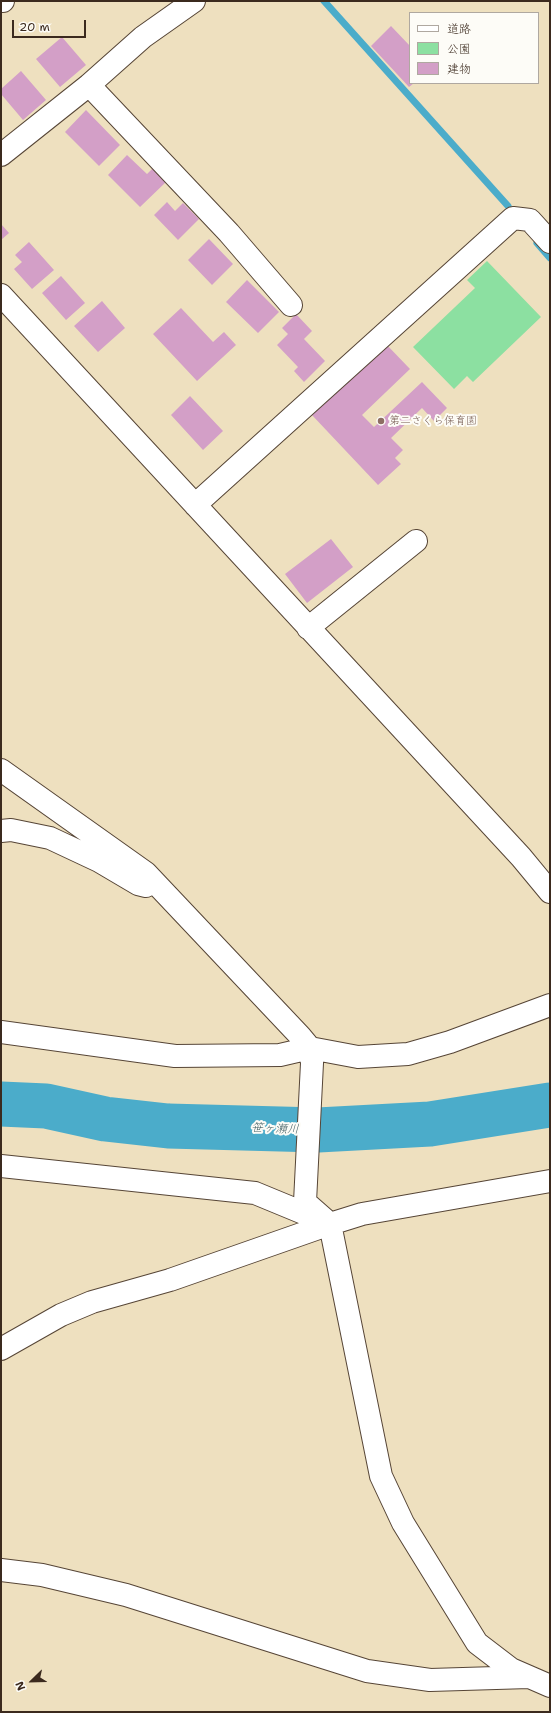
<!DOCTYPE html>
<html>
<head>
<meta charset="utf-8">
<style>
	body { margin:0 }
	#map { position:relative; width:551px; height:1713px; overflow:hidden; background:#eee0bf; font-family:"Shantell Sans","Klee One",sans-serif }
	canvas { display:block }
	.frame { position:absolute; inset:0; border:2px solid #3b2a1e; pointer-events:none }
	.legend { position:absolute; left:409px; top:12px; width:130px; height:72px; box-sizing:border-box; background:#fdfcf7; border:1px solid #afa8a0; margin:0; padding:5px 7px; list-style:none; font-size:12px; color:#3b2a1e }
	.legend li { display:flex; align-items:center; gap:8px; height:20px }
	.legend b { width:20px; border:1px solid #afa8a0 }
	.north { position:absolute; left:12px; top:1661px; width:40px; height:40px; -webkit-text-stroke:3px #fdfcf7; paint-order:stroke; rotate:247deg; font-size:11px; font-weight:700; line-height:16px; text-align:center; color:#3b2a1e }
	.north::after { content:''; display:block; margin:auto; width:14px; height:18px; background:#3b2a1e; clip-path:polygon(50% 0,100% 100%,50% 72%,0 100%) }
	.scale { position:absolute; left:12px; top:20px; width:74px; height:18px; box-sizing:border-box; border:2px solid #3b2a1e; border-top:0; padding-left:5px; font-size:12px; line-height:14px; white-space:nowrap; color:#3b2a1e; -webkit-text-stroke:3px #fdfcf7; paint-order:stroke }
</style>
</head>
<body>
<div id="map">
<canvas width="551" height="1713"></canvas>
<div class="frame"></div>
<ul class="legend">
<li><b style="height:5px;background:#fff"></b>道路</li>
<li><b style="height:11px;background:#8ce0a1"></b>公園</li>
<li><b style="height:11px;background:#d39fc7"></b>建物</li>
</ul>
<div class="north">N</div>
<div class="scale">20 m</div>
</div>
<script>
const context = document.querySelector('canvas').getContext('2d');
context.lineJoin = 'round';
function fillPath(path, color) { context.fillStyle = color; context.fill(path, 'evenodd'); }
const toPath = rows => new Path2D(rows.map(r => 'M' + r).join(''));
function stroke(path, color, width, dash) { context.strokeStyle = color; context.lineWidth = width; context.lineCap = dash ? 'butt' : 'round'; context.setLineDash(dash || []); context.stroke(path); }
function write(font, color, halo, rows, align = 'center') {
  context.font = font + ' "Shantell Sans","Klee One",sans-serif'; context.lineWidth = 4; context.setLineDash([]); context.textBaseline = 'middle'; context.strokeStyle = halo; context.fillStyle = color; for (const [text, x, y, turn = 0] of rows) {
    context.save(); context.translate(x, y); context.rotate((+turn || 0) * Math.PI / 180); context.textAlign = isNaN(turn) ? turn : align; if (halo) context.strokeText(text, 0, 0); context.fillText(text, 0, 0); context.restore();
  }
}
fillPath(toPath([
	[487,261,541,317,473,382,467,376,454,389,413,347,475,288,467,280]
]), '#8ce0a1');
stroke(toPath([
	[324,1,508,206],
	[537,243,550,258]
]), '#4bacca', 7);
stroke(toPath([
	[1,1104,46,1106,105,1119,168,1126,318,1130,430,1124,550,1105]
]), '#4bacca', 45);
fillPath(toPath([
	[391,26,410,46,410,83,414,83,409,87,371,46],
	[62,37,86,65,60,87,36,59],
	[21,71,46,100,23,120,1,94,1,89],
	[86,110,120,145,99,166,65,132],
	[127,155,147,174,153,168,166,182,140,207,108,175],
	[167,202,175,211,183,203,199,219,178,240,154,215],
	[1,224,9,233,1,240],
	[209,239,233,264,212,285,188,260],
	[29,242,54,270,32,289,14,269,22,262,15,255],
	[61,276,85,303,66,320,42,293],
	[247,280,279,312,258,333,226,302],
	[102,301,125,328,98,352,74,326],
	[181,308,213,342,224,332,236,345,197,381,153,334],
	[296,314,312,331,304,339,325,361,304,382,294,371,298,367,277,345,288,334,282,328],
	[385,343,410,369,362,415,374,427,422,382,447,408,434,421,422,408,391,438,403,450,395,458,401,464,378,485,311,414],
	[190,396,223,431,203,450,171,415],
	[331,539,353,567,307,603,285,574]
]), '#d39fc7');
const minor = toPath([
	[1,1,3,1],
	[89,85,229,233,291,305],
	[1,155,89,85,143,37,194,1],
	[1,295,521,857,550,892],
	[195,505,513,218,530,220,550,242],
	[308,628,416,541],
	[1,770,146,873,300,1036,310,1048,312,1063,305,1202,330,1224,381,1476,403,1523,477,1643,511,1669,550,1686],
	[1,831,11,830,50,838,99,861,138,884,146,886],
	[1,1032,175,1056,280,1055,310,1048,358,1057,408,1054,450,1042,550,1005],
	[1,1166,255,1193,318,1219],
	[1,1349,61,1315,92,1302,170,1280,330,1224,362,1214,550,1181],
	[1,1570,42,1575,126,1595,367,1671,430,1680,529,1677]
]);
stroke(minor, '#564536', 24);
stroke(minor, '#fff', 22);
for (const [x, y, r, color] of [
	[381,421,4,"#8d6e63"]
]) { const dot = new Path2D(); dot.arc(x, y, r, 0, 2 * Math.PI); context.fillStyle = color; context.fill(dot); stroke(dot, '#fdfcf7', 1.5); }
write('11px', '#785e54', '#fdfcf7', [
	["第二さくら保育園",389,421]
], 'left');
write('italic 12px', '#415e63', '#fdfcf7', [
	["笹ヶ瀬川",275,1129,2]
]);
</script>
</body>
</html>
